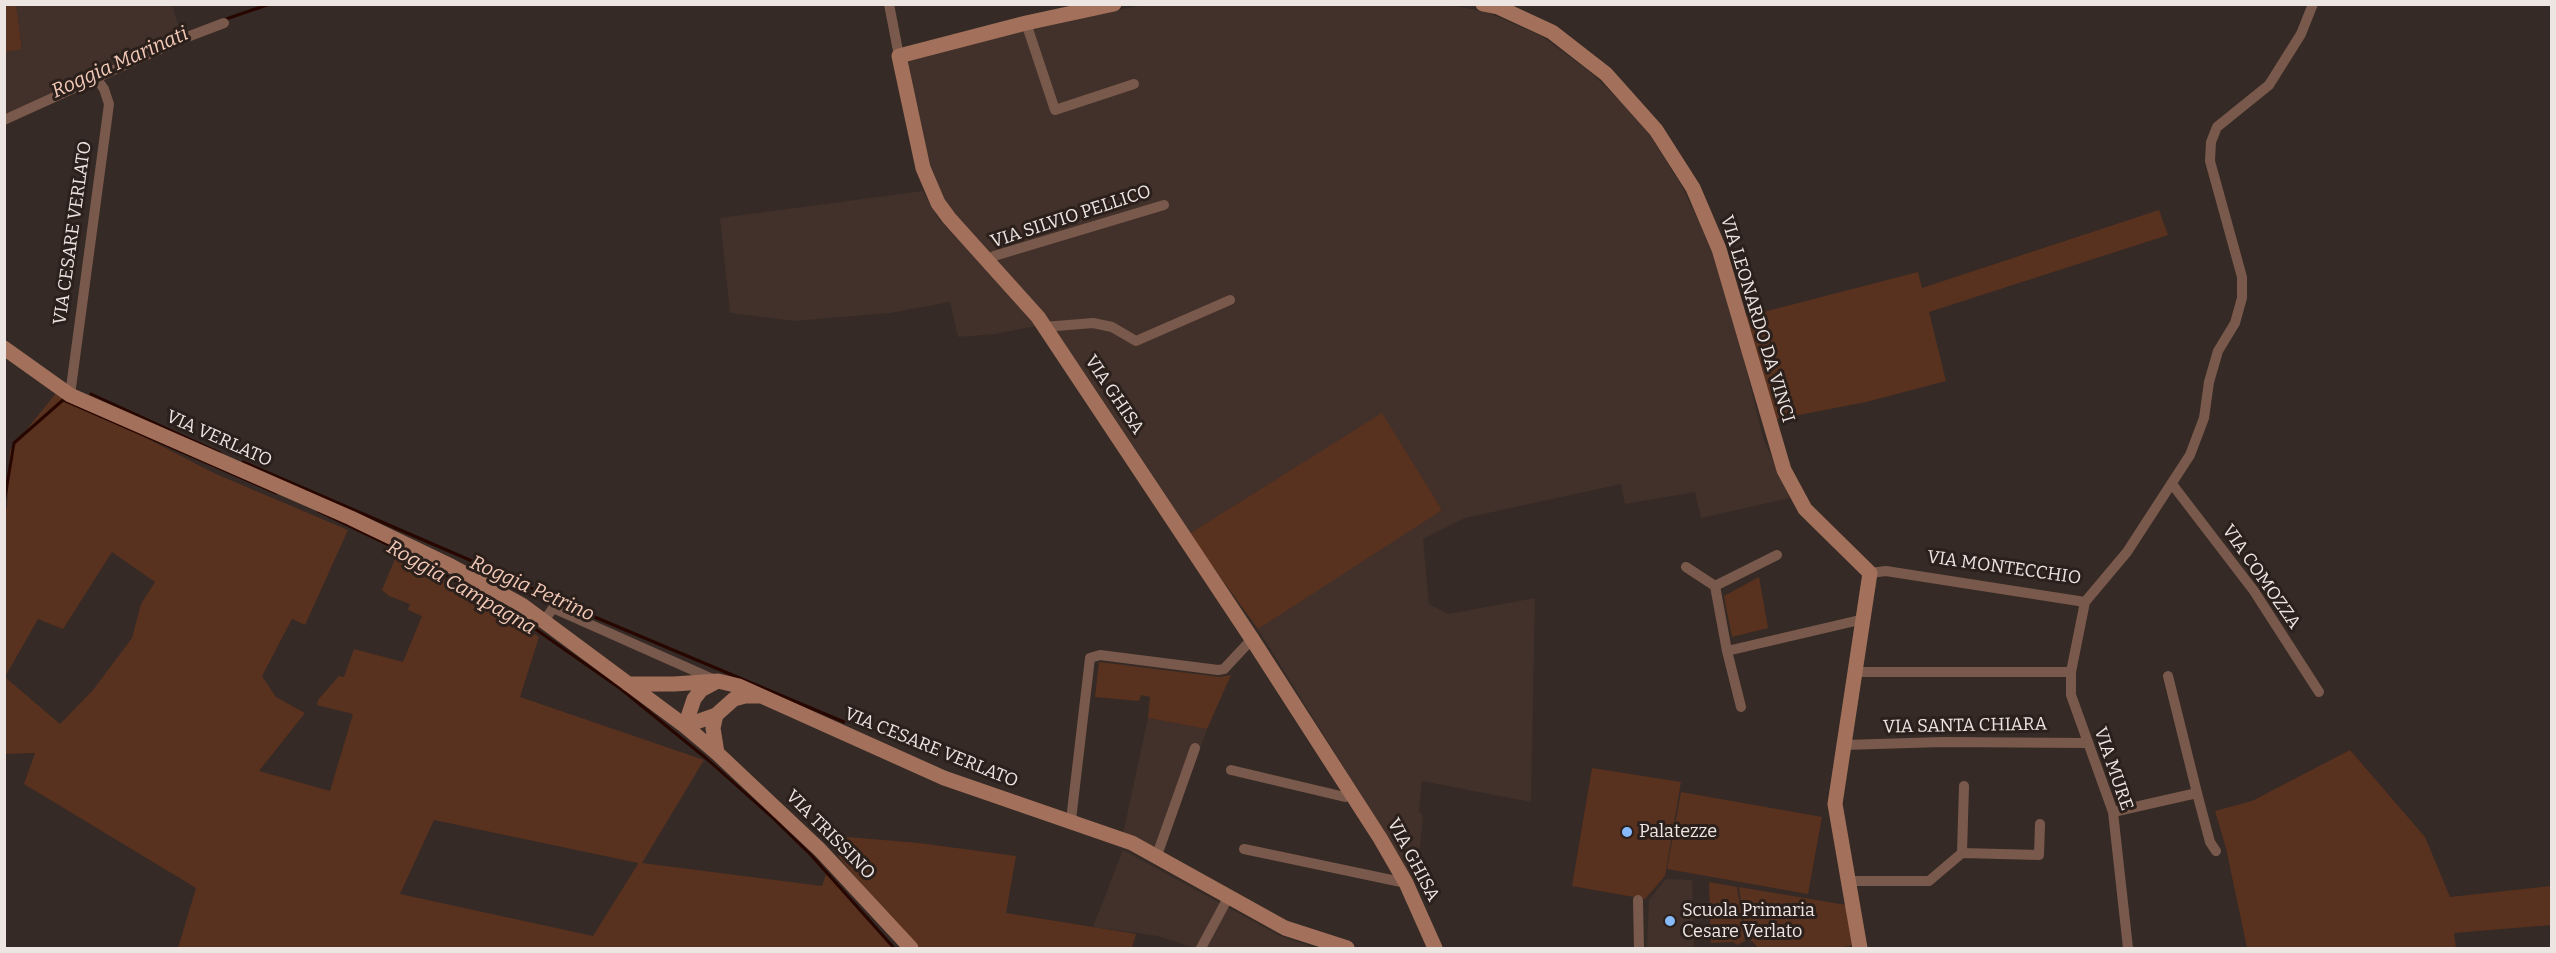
<!DOCTYPE html>
<html>
<head>
<meta charset="utf-8">
<style>
	body { margin:0 }
	#map { position:relative; width:2556px; height:953px; overflow:hidden; background:#352a25; font-family:Bitter,serif }
	canvas { display:block }
	.frame { position:absolute; inset:0; border:6px solid #ede5e2; pointer-events:none }
</style>
</head>
<body>
<div id="map">
<canvas width="2556" height="953"></canvas>
<div class="frame"></div>
</div>
<script>
const context = document.querySelector('canvas').getContext('2d');
context.lineJoin = 'round';
function fillPath(path, color) { context.fillStyle = color; context.fill(path, 'evenodd'); }
const toPath = rows => new Path2D(rows.map(r => 'M' + r).join(''));
function stroke(path, color, width, dash) { context.strokeStyle = color; context.lineWidth = width; context.lineCap = dash ? 'butt' : 'round'; context.setLineDash(dash || []); context.stroke(path); }
function write(font, color, halo, rows, align = 'center') {
  context.font = font + ' Bitter,serif'; context.lineWidth = 6; context.setLineDash([]); context.textBaseline = 'middle'; context.strokeStyle = halo; context.fillStyle = color; for (const [text, x, y, turn = 0] of rows) {
    context.save(); context.translate(x, y); context.rotate((+turn || 0) * Math.PI / 180); context.textAlign = isNaN(turn) ? turn : align; if (halo) context.strokeText(text, 0, 0); context.fillText(text, 0, 0); context.restore();
  }
}
fillPath(toPath([
	[1149,4,1449,5,1487,12,1543,37,1590,72,1642,122,1681,185,1712,248,1740,344,1763,438,1790,498,1701,518,1695,492,1625,504,1621,484,1465,518,1423,539,1429,604,1448,614,1535,598,1531,802,1422,781,1419,811,1423,816,1416,884,1258,629,1398,534,1442,510,1382,414,1189,534,1086,378,952,217,926,160,907,62,1055,22],
	[16,5,172,5,182,36,96,71,92,76,5,114,5,52,22,48],
	[923,191,938,218,1021,306,1036,326,995,334,958,337,950,302,890,313,795,321,730,313,720,218],
	[1148,718,1207,729,1164,852,1123,834],
	[1123,850,1280,936,1315,948,1195,948,1158,936,1093,927],
	[1666,879,1692,880,1694,948,1647,948,1649,900]
]), '#42312a');
fillPath(toPath([
	[5,4,16,5,22,49,5,52],
	[2159,210,2168,235,1929,312,1946,381,1866,402,1773,420,1744,317,1918,272,1922,288],
	[57,392,216,474,348,530,305,625,292,619,262,676,276,697,305,713,259,771,330,791,353,714,317,705,318,700,339,676,344,677,354,649,403,662,422,616,408,610,410,604,389,596,382,590,397,554,418,564,539,637,520,697,704,760,642,863,822,886,826,874,892,948,178,948,196,888,24,784,35,753,5,754,4,514,7,506,10,450],
	[112,552,155,582,141,604,132,638,93,690,60,724,5,677,38,619,63,629],
	[434,820,638,863,638,864,593,936,400,894],
	[1382,413,1442,510,1258,629,1189,534],
	[1759,577,1768,628,1732,637,1724,596],
	[1099,662,1220,677,1231,675,1207,729,1148,718,1150,697,1141,695,1139,701,1095,697],
	[2350,750,2425,837,2450,897,2551,886,2551,925,2454,933,2456,948,2247,948,2226,848,2215,811,2252,801],
	[1592,768,1681,782,1665,876,1645,899,1572,886],
	[1681,792,1822,817,1808,894,1667,869],
	[847,837,919,843,1016,856,1006,913,1136,934,1132,948,915,948,838,856],
	[1709,882,1737,887,1745,941,1737,945,1733,942,1711,943],
	[1739,887,1846,905,1854,945,1838,948,1758,948,1752,941,1746,939]
]), '#59311f');
stroke(toPath([
	[223,20,270,4],
	[156,46,167,38,185,32],
	[91,394,220,453],
	[243,462,509,577,559,602,844,722],
	[4,503,14,443,63,400,276,493],
	[318,511,401,551,482,595,534,628,621,689,707,759,773,818,811,855,894,948]
]), '#280600', 3);
stroke(toPath([
	[889,4,899,56],
	[1026,23,1055,110,1134,84],
	[4,120,182,39,224,23],
	[988,262,994,256,1164,205],
	[1044,327,1093,323,1112,327,1136,341,1230,300],
	[70,395,109,104,104,89,97,79],
	[2172,484,2254,591,2319,692],
	[1686,567,1715,586,1727,651],
	[1870,573,1886,571,2085,602,2127,552,2190,455,2204,418,2209,382,2218,351,2235,323,2242,298,2242,277,2210,161,2211,142,2217,127,2269,85,2301,34,2313,4],
	[1715,586,1777,555],
	[2085,602,2071,672,2071,695,2113,812,2128,948],
	[544,621,553,608,715,680],
	[1856,672,2071,672],
	[2168,676,2197,793],
	[1741,707,1727,651,1864,619],
	[1844,745,1943,742,2087,743],
	[1231,770,1345,797,1352,793],
	[2113,812,2197,793,2210,842,2216,851],
	[1071,820,1090,658,1100,655,1218,670,1224,669,1252,639],
	[1244,849,1406,883],
	[1962,853,1964,786],
	[1157,855,1195,748],
	[1847,881,1929,881,1962,853,2039,855,2040,824],
	[1638,900,1639,948],
	[1201,948,1229,896]
]), '#79594b', 10);
stroke(toPath([
	[1114,4,1026,23,899,56,923,168,938,203,949,218,1038,317,1252,639,1380,838,1406,883,1435,948],
	[1483,4,1498,7,1552,32,1606,74,1656,130,1693,188,1719,249,1784,470,1805,509,1870,573,1835,804,1860,948],
	[4,348,70,395,351,518,451,566,522,605,685,726,717,753,820,850,911,948],
	[628,684,674,684,718,681,739,686,944,778,1132,843,1285,928,1347,948],
	[716,715,713,728,717,753],
	[685,726,716,715,734,699,745,696,758,696],
	[685,726,694,699,701,690,714,683]
]), '#a3715b', 15);
for (const [x, y, r, color] of [
	[1627,832,6,"#87bbfb"],
	[1670,921,6,"#87bbfb"]
]) { const dot = new Path2D(); dot.arc(x, y, r, 0, 2 * Math.PI); context.fillStyle = color; context.fill(dot); stroke(dot, '#2b201b', 2); }
write('18px', '#ede5e2', '#2b201b', [
	["VIA SILVIO PELLICO",1071,217,-18],
	["VIA CESARE VERLATO",73,233,-82],
	["VIA LEONARDO DA VINCI",1757,319,73],
	["VIA GHISA",1114,395,56],
	["VIA VERLATO",219,439,24],
	["VIA MONTECCHIO",2004,568,8],
	["VIA COMOZZA",2261,577,55],
	["VIA SANTA CHIARA",1965,726,-1],
	["VIA CESARE VERLATO",931,748,22],
	["VIA MURE",2113,769,71],
	["VIA TRISSINO",830,835,45],
	["VIA GHISA",1413,860,62]
]);
write('18px', '#ede5e2', '#2b201b', [
	["Palatezze",1639,832],
	["Scuola Primaria",1682,911],
	["Cesare Verlato",1682,932]
], 'left');
write('italic 20px', '#f3c9b7', '#2b201b', [
	["Roggia Marinati",120,63,-24],
	["Roggia Campagna",461,588,30],
	["Roggia Petrino",532,589,24]
]);
</script>
</body>
</html>
